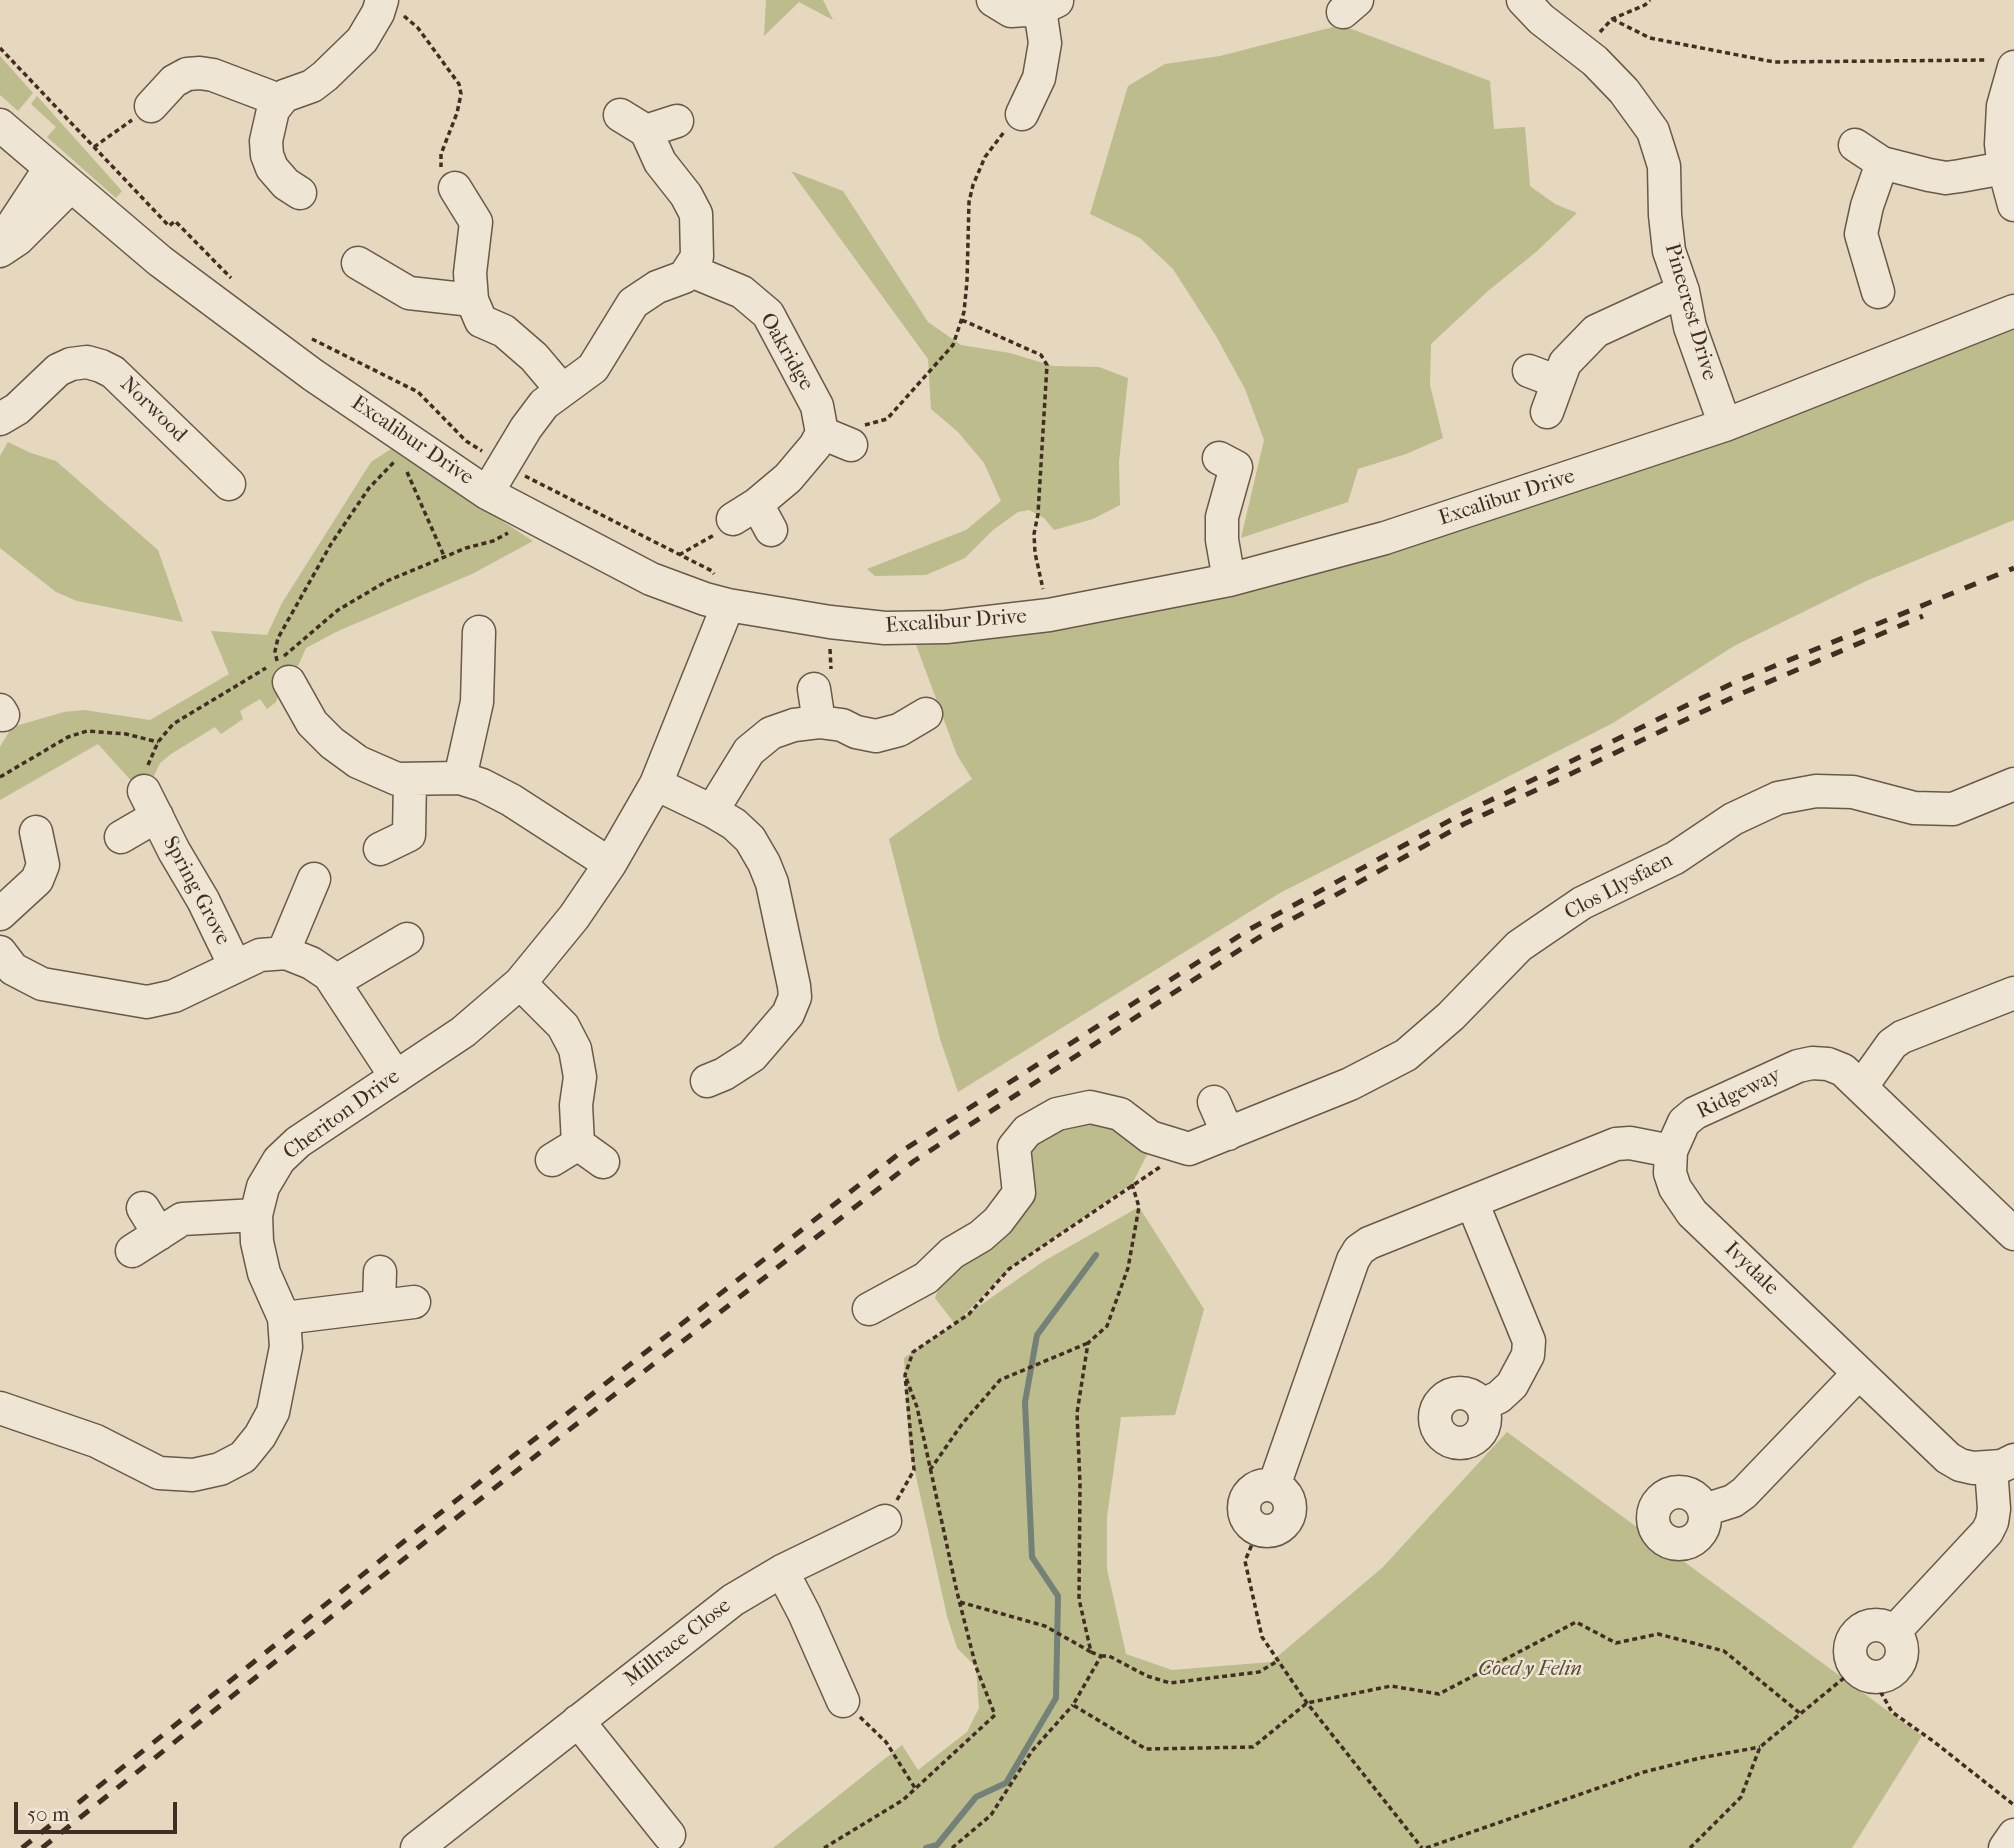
<!DOCTYPE html>
<html>
<head>
<meta charset="utf-8">
<style>
	body { margin:0 }
	#map { position:relative; width:2014px; height:1848px; overflow:hidden; background:#e6d7bf; font-family:"IM FELL French Canon",serif }
	canvas { display:block }
	.scale { position:absolute; left:14px; top:1802px; width:163px; height:32px; box-sizing:border-box; border:4px solid #412d21; border-top:0; padding-left:9px; font-size:21px; line-height:24px; white-space:nowrap; color:#412d21; -webkit-text-stroke:5px #efe5d5; paint-order:stroke }
</style>
</head>
<body>
<div id="map">
<canvas width="2014" height="1848"></canvas>
<div class="scale">50 m</div>
</div>
<script>
const context = document.querySelector('canvas').getContext('2d');
context.lineJoin = 'round';
function fillPath(path, color) { context.fillStyle = color; context.fill(path, 'evenodd'); }
const toPath = rows => new Path2D(rows.map(r => 'M' + r).join(''));
function stroke(path, color, width, dash) { context.strokeStyle = color; context.lineWidth = width; context.lineCap = dash ? 'butt' : 'round'; context.setLineDash(dash || []); context.stroke(path); }
function write(font, color, halo, rows, align = 'center') {
  context.font = font + ' "IM FELL French Canon",serif'; context.lineWidth = 5; context.setLineDash([]); context.textBaseline = 'middle'; context.strokeStyle = halo; context.fillStyle = color; for (const [text, x, y, turn = 0] of rows) {
    context.save(); context.translate(x, y); context.rotate((+turn || 0) * Math.PI / 180); context.textAlign = isNaN(turn) ? turn : align; if (halo) context.strokeText(text, 0, 0); context.fillText(text, 0, 0); context.restore();
  }
}
fillPath(toPath([
	[766,0,823,0,833,20,799,2,764,36],
	[1341,25,1490,81,1494,129,1525,127,1530,186,1555,204,1577,213,1536,252,1488,291,1431,344,1430,385,1443,438,1406,454,1358,469,1348,502,1241,538,1264,440,1245,389,1216,336,1173,269,1140,238,1090,214,1128,86,1165,64,1220,56],
	[0,56,33,93,18,111,0,95],
	[37,96,122,191,116,198,47,137,56,127,31,104],
	[791,171,843,191,928,322,961,345,1010,353,1053,366,1099,367,1128,378,1119,462,1120,505,1093,519,1054,530,1044,518,1029,510,1018,512,993,530,965,558,926,575,875,576,867,569,966,530,1001,501,984,463,958,432,931,409,928,359],
	[2014,330,2014,520,1866,581,1734,646,1613,723,1280,893,958,1092,940,1039,889,839,972,779,957,755,912,634,1284,581,1388,554,1729,437],
	[8,442,31,453,56,461,158,550,183,622,77,601,56,592,0,548,0,456],
	[391,449,533,541,472,574,338,631,306,648,298,666,278,679,280,691,276,702,267,709,260,699,240,711,243,719,221,734,215,727,171,754,160,763,153,778,135,785,98,744,0,800,0,747,12,727,64,712,84,710,150,720,229,674,211,631,267,635,282,603,371,462],
	[1057,1114,1111,1122,1150,1149,1132,1184,1009,1269,959,1320,1044,1261,1139,1207,1204,1309,1175,1415,1121,1417,1107,1517,1107,1569,1126,1654,1172,1670,1271,1662,1383,1567,1507,1432,1922,1736,1852,1848,773,1848,902,1745,918,1770,967,1732,979,1708,976,1667,957,1648,947,1616,909,1445,904,1358,955,1324,935,1298,947,1266,998,1221,1014,1147]
]), '#bcbc8d');
stroke(toPath([
	[926,1848,937,1845,976,1797,1006,1783,1056,1698,1058,1596,1032,1557,1025,1402,1037,1335,1096,1255]
]), '#748179', 6);
const minor = toPath([
	[993,0,1011,11,1040,9,1057,1],
	[1523,0,1541,19,1595,61,1624,91,1653,131,1664,166,1665,215,1669,251,1683,291,1690,327,1725,425],
	[1343,12,1357,0],
	[2014,67,2003,106,2001,144,2004,168,2014,205],
	[151,106,174,81,187,74,200,73,213,75,279,100],
	[1022,114,1039,78,1045,43,1040,9],
	[0,125,160,261,313,375,487,493,651,579,705,599,728,605,830,622,885,628,946,627,1049,615,1229,580,1385,538,1725,425,2014,311],
	[646,131,677,121],
	[1855,145,1882,163,1929,175,1946,178,1960,176,2004,168],
	[455,188,476,222,470,273,472,300,481,321,504,331,534,357,562,390],
	[300,193,286,184,272,168,267,155,266,141,273,110,284,96,312,86,325,76,362,40,378,13,382,0],
	[8,232,50,168],
	[0,251,18,239,71,186],
	[358,263,409,293,472,300],
	[689,270,742,292,768,314,817,406,822,433,815,446,788,478,757,504,733,519],
	[1878,292,1861,234,1867,206,1882,163],
	[1529,371,1558,382],
	[1547,412,1565,363,1596,331,1683,291],
	[0,419,17,409,58,370,71,364,87,362,101,366,113,372,229,484],
	[822,433,851,445],
	[1219,458,1236,467,1222,517,1222,540,1229,580],
	[487,493,526,428,544,404,593,368,633,303,657,287,684,277,697,257,696,214,686,195,660,162,646,131,620,115],
	[757,504,771,530],
	[289,682,312,723,332,743,358,762,397,779,460,778,482,785,511,800,610,864],
	[814,689,819,722],
	[0,710,3,715],
	[460,778,477,702,479,632],
	[656,784,712,811,734,824,750,839,764,863,772,883,794,986,795,997,788,1014,752,1056,724,1074,707,1081],
	[144,791,174,851,203,900,235,966],
	[712,811,749,751,771,733,794,725,819,722,842,725,856,732,876,736,899,730,926,714],
	[121,837,157,816],
	[380,849,409,835,410,779],
	[0,914,37,880,43,865,36,832],
	[0,952,13,969,42,984,147,1002,174,996,260,955,286,953,311,963,329,975,396,1077],
	[283,953,314,879],
	[334,982,407,939],
	[520,983,563,1026,575,1049,580,1077,576,1105,578,1144],
	[1862,1086,1892,1044,1902,1037,2014,993],
	[1214,1102,1228,1134],
	[1671,1151,1670,1173,1675,1188,1692,1213,1948,1458,1960,1465,1973,1468,2002,1466,2014,1460],
	[552,1160,578,1144,603,1162],
	[1472,1202,1529,1341,1528,1355,1512,1385,1499,1397,1482,1405],
	[143,1208,159,1234],
	[132,1251,182,1219,256,1215],
	[379,1305,380,1272],
	[869,1309,926,1278,952,1253,981,1236,998,1221,1019,1193,1014,1147,1027,1131,1057,1114,1090,1107,1120,1114,1150,1137,1189,1149,1350,1084,1406,1055,1451,1016,1519,946,1582,903,1675,858,1733,819,1778,798,1816,791,1853,792,1914,808,1953,809,2014,784],
	[284,1318,414,1302],
	'1435 1418a25 25 0 1 1 50 0a25 25 0 1 1-50 0Z',
	[0,1408,96,1441,159,1473,193,1475,220,1469,243,1457,260,1436,273,1412,286,1347,284,1318,264,1273,257,1242,256,1215,263,1187,279,1160,298,1142,463,1032,520,983,574,917,610,864,656,784,728,605],
	'1244 1508a23 23 0 1 1 46 0a23 23 0 1 1-46 0Z',
	[1274,1486,1353,1260,1359,1250,1369,1243,1616,1144,1630,1143,1671,1151,1684,1122,1695,1113,1798,1066,1812,1063,1828,1064,1843,1070,2014,1234],
	'1653 1518a26 26 0 1 1 52 0a26 26 0 1 1-52 0Z',
	[1704,1510,1733,1501,1744,1493,1859,1373],
	[782,1571,804,1613,843,1701],
	'1850 1651a26 26 0 1 1 52 0a26 26 0 1 1-52 0Z',
	[1894,1632,1987,1532,1992,1522,1994,1509,1991,1468],
	[578,1721,669,1835],
	[417,1848,733,1600,782,1571,885,1521],
	[2005,1848,2014,1835]
]);
stroke(minor, '#6a5848', 35);
stroke(toPath([
	[404,16,418,28,459,84,461,94,457,113,441,154,441,167],
	[1612,19,1650,38,1774,62,1987,60],
	[1600,32,1612,19,1645,5,1650,0],
	[0,48,169,226,175,221,231,278],
	[94,147,132,120],
	[962,320,1041,355,1047,365,1038,514,1034,534,1035,553,1043,589],
	[312,339,418,392,466,441,482,451],
	[865,425,887,419,953,345,964,312,967,281,969,202,973,185,985,157,1004,132],
	[407,472,444,556],
	[525,476,712,571,714,574],
	[679,555,714,535],
	[830,649,831,669],
	[284,656,338,610,387,581,466,548,493,541,508,533],
	[277,661,275,651,278,638,331,544,369,488,395,461],
	[148,765,158,742,173,724,266,668],
	[0,777,68,737,87,731,126,734,158,742],
	[1132,1184,1139,1207,1128,1268,1107,1326,1088,1343,1077,1413,1080,1484,1079,1599,1091,1652,1101,1656,1073,1705,1146,1749,1253,1747,1307,1703,1391,1686,1439,1694,1576,1622,1616,1643,1658,1634,1724,1651,1801,1714],
	[930,1470,962,1424,1000,1380,1088,1343],
	[897,1500,914,1470,905,1375,913,1352,969,1314,1009,1269,1160,1167],
	[1258,1530,1245,1561,1262,1637,1307,1703,1422,1848],
	[960,1602,1045,1626,1091,1652],
	[1101,1656,1109,1656,1147,1676,1170,1683,1259,1672,1278,1661],
	[1872,1677,1892,1712,1933,1741,2014,1805],
	[860,1717,886,1742,915,1788],
	[824,1848,903,1800,995,1715,976,1667,957,1592,917,1407,905,1375],
	[952,1848,991,1815,1032,1751,1073,1705],
	[1426,1848,1644,1772,1700,1758,1760,1747],
	[1690,1848,1741,1797,1760,1747,1856,1668]
]), '#412d21', 3.5, [5, 3.5]);
stroke(minor, '#efe5d5', 32);
stroke(toPath([
	[22,1848,407,1539,905,1149,1250,929,1458,816,1733,683,2014,568],
	[42,1848,415,1550,914,1161,1258,938,1464,824,1738,695,1923,616]
]), '#412d21', 5, [12, 12]);
write('21px', '#412d21', '#efe5d5', [
	["Pinecrest Drive",1690,312,74],
	["Oakridge",786,352,60],
	["Norwood",153,410,44],
	["Excalibur Drive",412,441,34],
	["Excalibur Drive",1507,498,-18],
	["Excalibur Drive",956,622,-4],
	["Clos Llysfaen",1619,887,-28],
	["Spring Grove",196,891,62],
	["Ridgeway",1739,1094,-26],
	["Cheriton Drive",342,1115,-36],
	["Ivydale",1751,1269,44],
	["Millrace Close",678,1643,-38]
]);
write('italic 21px', '#5a4a37', '#efe5d5', [
	["Coed y Felin",1530,1670]
]);
</script>
</body>
</html>
